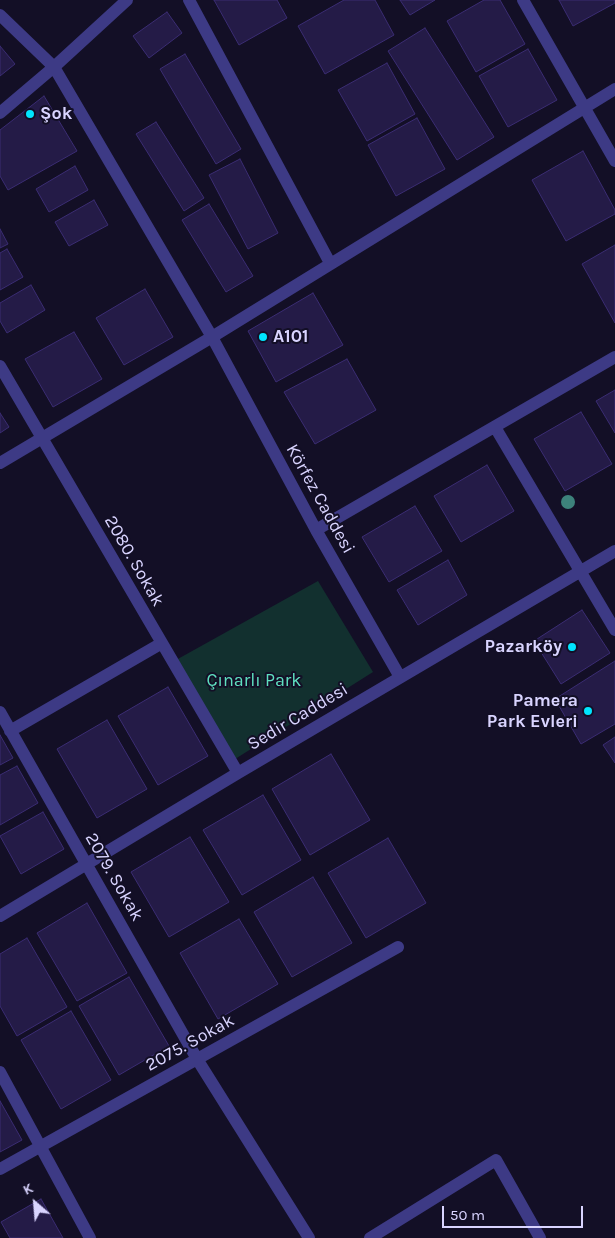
<!DOCTYPE html>
<html>
<head>
<meta charset="utf-8">
<style>
	body { margin:0 }
	#map { position:relative; width:615px; height:1238px; overflow:hidden; background:#130f26; font-family:Karla,sans-serif }
	canvas { display:block }
	.north { position:absolute; left:10px; top:1178px; width:50px; height:50px; -webkit-text-stroke:4px #130f26; paint-order:stroke; rotate:333deg; font-size:14px; font-weight:700; line-height:20px; text-align:center; color:#d9d4ff }
	.north::after { content:''; display:block; margin:auto; width:18px; height:22px; background:#d9d4ff; clip-path:polygon(50% 0,100% 100%,50% 72%,0 100%) }
	.scale { position:absolute; left:442px; top:1206px; width:141px; height:22px; box-sizing:border-box; border:2px solid #d9d4ff; border-top:0; padding-left:6px; font-size:15px; line-height:18px; white-space:nowrap; color:#d9d4ff; -webkit-text-stroke:4px #130f26; paint-order:stroke }
</style>
</head>
<body>
<div id="map">
<canvas width="615" height="1238"></canvas>
<div class="north">K</div>
<div class="scale">50 m</div>
</div>
<script>
const context = document.querySelector('canvas').getContext('2d');
context.lineJoin = 'round';
function fillPath(path, color) { context.fillStyle = color; context.fill(path, 'evenodd'); }
const toPath = rows => new Path2D(rows.map(r => 'M' + r).join(''));
function stroke(path, color, width, dash) { context.strokeStyle = color; context.lineWidth = width; context.lineCap = dash ? 'butt' : 'round'; context.setLineDash(dash || []); context.stroke(path); }
function write(font, color, halo, rows, align = 'center') {
  context.font = font + ' Karla,sans-serif'; context.lineWidth = 4; context.setLineDash([]); context.textBaseline = 'middle'; context.strokeStyle = halo; context.fillStyle = color; for (const [text, x, y, turn = 0] of rows) {
    context.save(); context.translate(x, y); context.rotate((+turn || 0) * Math.PI / 180); context.textAlign = isNaN(turn) ? turn : align; if (halo) context.strokeText(text, 0, 0); context.fillText(text, 0, 0); context.restore();
  }
}
fillPath(toPath([
	[318,581,373,672,232,761,176,660]
]), '#12302f');
const building = toPath([
	[214,0,277,0,287,18,239,45,214,0],
	[344,0,375,0,394,35,325,74,298,26,344,0],
	[400,0,435,0,410,15,400,0],
	[484,0,500,0,525,44,476,72,447,21,484,0],
	[559,0,615,0,615,3,573,26,559,0],
	[167,12,182,33,149,58,133,36,167,12],
	[425,28,494,137,457,160,388,51,425,28],
	[0,46,15,64,0,76,0,46],
	[528,49,557,100,508,127,479,76,528,49],
	[185,54,241,149,216,164,160,69,185,54],
	[387,63,415,114,367,141,338,90,387,63],
	[44,96,77,151,8,190,0,176,0,130,44,96],
	[417,118,445,169,396,196,368,145,417,118],
	[156,122,204,198,184,211,136,134,156,122],
	[583,151,615,210,615,214,566,241,532,180,583,151],
	[240,159,278,233,248,249,209,175,240,159],
	[75,166,88,190,49,212,36,189,75,166],
	[94,200,108,225,69,246,55,222,94,200],
	[209,204,253,276,226,292,182,220,209,204],
	[0,229,8,244,0,248,0,229],
	[615,245,615,323,582,264,615,245],
	[7,249,23,277,0,290,0,253,7,249],
	[31,285,45,310,7,333,0,321,0,303,31,285],
	[145,289,173,337,124,365,96,318,145,289],
	[313,293,343,345,276,382,248,331,313,293],
	[74,332,102,379,53,407,25,359,74,332],
	[347,359,376,410,315,444,284,392,347,359],
	[615,390,615,433,596,401,615,390],
	[581,412,612,464,565,491,534,439,581,412],
	[0,413,9,427,0,433,0,413],
	[487,465,514,511,461,542,434,496,487,465],
	[415,506,442,551,389,582,362,537,415,506],
	[448,560,467,595,418,625,397,590,448,560],
	[582,610,610,653,561,684,534,641,582,610],
	[615,661,615,724,581,744,555,699,615,661],
	[168,687,208,756,158,785,118,716,168,687],
	[107,720,147,789,97,818,57,749,107,720],
	[0,735,13,758,0,765,0,735],
	[615,737,615,763,603,745,615,737],
	[331,754,370,820,310,855,272,789,331,754],
	[17,766,38,803,0,825,0,775,17,766],
	[263,795,301,860,242,895,203,830,263,795],
	[43,812,64,849,21,874,0,836,43,812],
	[190,837,229,902,169,937,131,872,190,837],
	[388,838,426,903,366,938,328,873,388,838],
	[313,877,352,943,292,977,254,912,313,877],
	[87,903,127,973,77,1001,37,933,87,903],
	[239,919,278,984,218,1019,180,953,239,919],
	[27,938,67,1007,17,1036,0,1006,0,954,27,938],
	[129,977,169,1046,119,1075,79,1006,129,977],
	[71,1011,111,1080,61,1109,21,1040,71,1011],
	[0,1101,22,1140,0,1152,0,1101],
	[41,1199,63,1238,10,1238,1,1222,41,1199]
]);
fillPath(building, '#241b47');
stroke(building, '#3b2d73', 1);
stroke(toPath([
	[189,0,330,263],
	[523,0,615,161],
	[0,15,54,67,212,337,316,530,400,677],
	[0,113,54,67,127,0],
	[0,366,238,773],
	[495,427,615,630],
	[0,463,212,337,615,89],
	[316,530,615,357],
	[0,712,197,1059,309,1238],
	[10,731,162,643],
	[0,916,238,773,615,551],
	[0,1072,90,1238],
	[0,1169,398,947],
	[370,1238,496,1160,540,1238]
]), '#3d3a85', 12);
context.fillStyle = '#3d827b';
for (const [x, y] of [
	[568,502]
]) { context.beginPath(); context.arc(x, y, 7, 0, 2 * Math.PI); context.fill(); }
for (const [x, y, r, color] of [
	[30,114,5,"#00e5ff"],
	[263,337,5,"#00e5ff"],
	[572,647,5,"#00e5ff"],
	[588,711,5,"#00e5ff"]
]) { const dot = new Path2D(); dot.arc(x, y, r, 0, 2 * Math.PI); context.fillStyle = color; context.fill(dot); stroke(dot, '#130f26', 2); }
write('bold 18px', '#d9d4ff', '#130f26', [
	["Şok",40,114],
	["A101",273,337],
	["Pazarköy",562,647,"right"],
	["Pamera",578,701,"right"],
	["Park Evleri",578,722,"right"]
], 'left');
write('18px', '#d9d4ff', '#130f26', [
	["Körfez Caddesi",320,499,61],
	["2080. Sokak",134,561,60],
	["Sedir Caddesi",298,717,-31],
	["2079. Sokak",114,877,60],
	["2075. Sokak",190,1043,-29]
]);
write('18px', '#5fe0c0', '#130f26', [
	["Çınarlı Park",254,681]
]);
</script>
</body>
</html>
